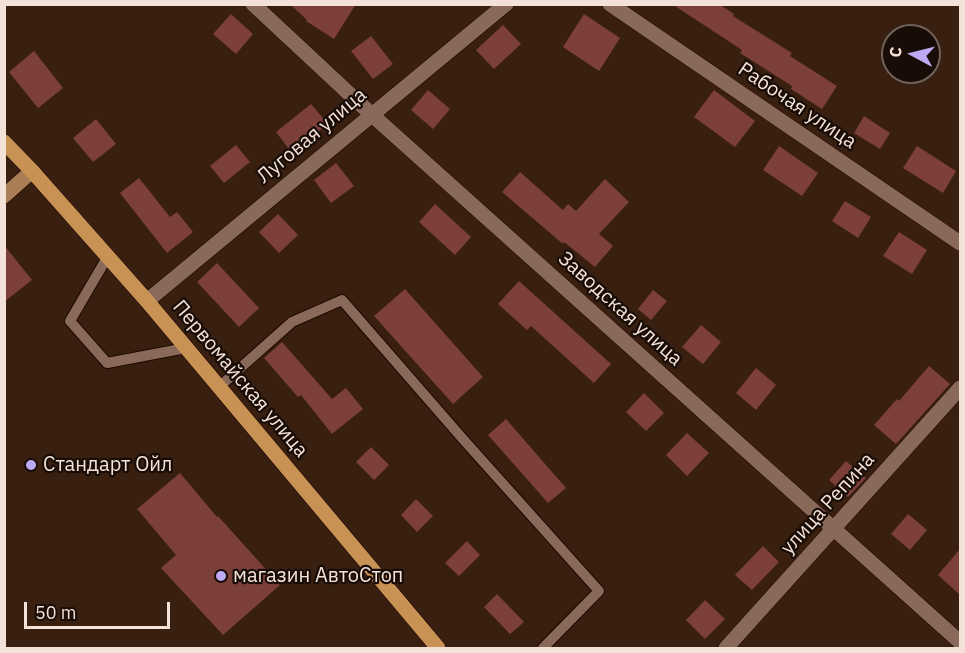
<!DOCTYPE html>
<html>
<head>
<meta charset="utf-8">
<style>
	body { margin:0 }
	#map { position:relative; width:965px; height:653px; overflow:hidden; background:#391f10; font-family:"IBM Plex Sans",sans-serif }
	canvas { display:block }
	.frame { position:absolute; inset:0; border:6px solid #f4e2d8; pointer-events:none }
	.north { position:absolute; left:881px; top:24px; width:60px; height:60px; box-sizing:border-box; background:#180c06; border:2px solid #70625a; border-radius:50%; rotate:277deg; font-size:16px; font-weight:700; line-height:24px; text-align:center; color:#f4e2d8 }
	.north::after { content:''; display:block; margin:auto; width:21px; height:27px; background:#bea9f5; clip-path:polygon(50% 0,100% 100%,50% 72%,0 100%) }
	.scale { position:absolute; left:24px; top:602px; width:146px; height:27px; box-sizing:border-box; border:3px solid #f4e2d8; border-top:0; padding-left:8px; font-size:18px; line-height:21px; white-space:nowrap; color:#f4e2d8; -webkit-text-stroke:4px #180c06; paint-order:stroke }
</style>
</head>
<body>
<div id="map">
<canvas width="965" height="653"></canvas>
<div class="frame"></div>
<div class="north">С</div>
<div class="scale">50 m</div>
</div>
<script>
const context = document.querySelector('canvas').getContext('2d');
context.lineJoin = 'round';
function fillPath(path, color) { context.fillStyle = color; context.fill(path, 'evenodd'); }
const toPath = rows => new Path2D(rows.map(r => 'M' + r).join(''));
function stroke(path, color, width, dash) { context.strokeStyle = color; context.lineWidth = width; context.lineCap = dash ? 'butt' : 'round'; context.setLineDash(dash || []); context.stroke(path); }
function write(font, color, halo, rows, align = 'center') {
  context.font = font + ' "IBM Plex Sans",sans-serif'; context.lineWidth = 4.5; context.setLineDash([]); context.textBaseline = 'middle'; context.strokeStyle = halo; context.fillStyle = color; for (const [text, x, y, turn = 0] of rows) {
    context.save(); context.translate(x, y); context.rotate((+turn || 0) * Math.PI / 180); context.textAlign = isNaN(turn) ? turn : align; if (halo) context.strokeText(text, 0, 0); context.fillText(text, 0, 0); context.restore();
  }
}
fillPath(toPath([
	[290,4,356,4,334,39,306,21,307,20],
	[672,4,719,4,734,14,733,16,792,53,790,56,837,86,822,109,791,89,792,86,740,53,742,50],
	[231,14,253,34,236,54,213,34],
	[584,14,620,38,599,71,563,47],
	[503,25,521,44,494,69,476,50],
	[371,36,393,64,373,79,351,51],
	[34,51,63,88,38,108,9,72],
	[428,90,450,109,433,129,411,110],
	[714,90,755,121,735,147,694,117],
	[311,104,328,124,292,153,276,132],
	[864,116,890,133,880,149,854,133],
	[96,119,116,144,93,162,73,138],
	[236,145,250,162,224,183,210,166],
	[779,146,818,173,802,196,763,170],
	[917,146,956,171,943,193,903,168],
	[336,163,354,186,331,203,314,180],
	[520,172,563,210,568,204,576,211,605,179,629,202,599,234,613,246,595,267,564,242,563,244,502,192],
	[139,178,170,217,177,212,193,232,167,253,120,193],
	[845,201,871,217,858,238,832,221],
	[435,204,471,237,455,255,419,222],
	[278,214,298,235,279,253,259,232],
	[899,232,927,250,912,274,883,256],
	[4,245,32,280,4,302],
	[217,263,259,308,239,327,197,282],
	[519,281,611,364,594,383,531,326,527,330,498,304],
	[405,289,483,377,453,404,374,316],
	[653,290,667,301,651,320,638,309],
	[701,325,721,342,703,364,682,347],
	[282,342,332,399,346,388,363,409,332,434,301,395,298,397,264,358],
	[929,366,950,384,896,444,874,425,897,399,899,401],
	[756,368,776,385,756,410,736,393],
	[644,393,664,413,646,431,626,412],
	[506,419,566,488,548,503,488,435],
	[687,433,709,453,687,476,666,455],
	[371,447,389,465,374,480,356,462],
	[846,461,866,478,848,497,829,480],
	[180,473,217,517,218,516,280,585,223,635,161,568,176,555,137,509],
	[416,499,433,516,417,532,401,515],
	[908,514,927,530,910,550,891,534],
	[467,541,480,555,459,576,445,563],
	[763,546,779,562,752,590,735,575],
	[960,549,960,595,938,575],
	[497,594,524,622,510,634,484,607],
	[705,600,725,619,705,639,686,620]
]), '#7c3f3a');
const lane = toPath([
	[108,256,70,321,107,363,186,348],
	[219,387,292,322,342,300,462,438,599,591,543,648]
]);
const street = toPath([
	[253,4,371,114,960,642],
	[610,4,960,243],
	[147,301,506,4],
	[726,648,960,388]
]);
const secondary = toPath([
	[4,196,32,171]
]);
const primary = toPath([
	[4,142,32,171,147,301,438,648]
]);
stroke(lane, '#1f0700', 12);
stroke(street, '#1f0700', 16);
stroke(secondary, '#1f0700', 16);
stroke(primary, '#1f0700', 16);
stroke(lane, '#896959', 10);
stroke(street, '#896959', 15);
stroke(secondary, '#a97e57', 15);
stroke(primary, '#c99255', 15);
for (const [x, y, r, color] of [
	[31,465,6,"#bea9f5"],
	[221,576,6,"#bea9f5"]
]) { const dot = new Path2D(); dot.arc(x, y, r, 0, 2 * Math.PI); context.fillStyle = color; context.fill(dot); stroke(dot, '#180c06', 2); }
write('20px', '#f4e2d8', '#180c06', [
	["Рабочая улица",797,106,34],
	["Луговая улица",312,136,-40],
	["Заводская улица",620,309,42],
	["Первомайская улица",240,379,50],
	["улица Репина",828,504,-48]
]);
write('20px', '#f4e2d8', '#180c06', [
	["Стандарт Ойл",43,465],
	["магазин АвтоСтоп",233,576]
], 'left');
</script>
</body>
</html>
